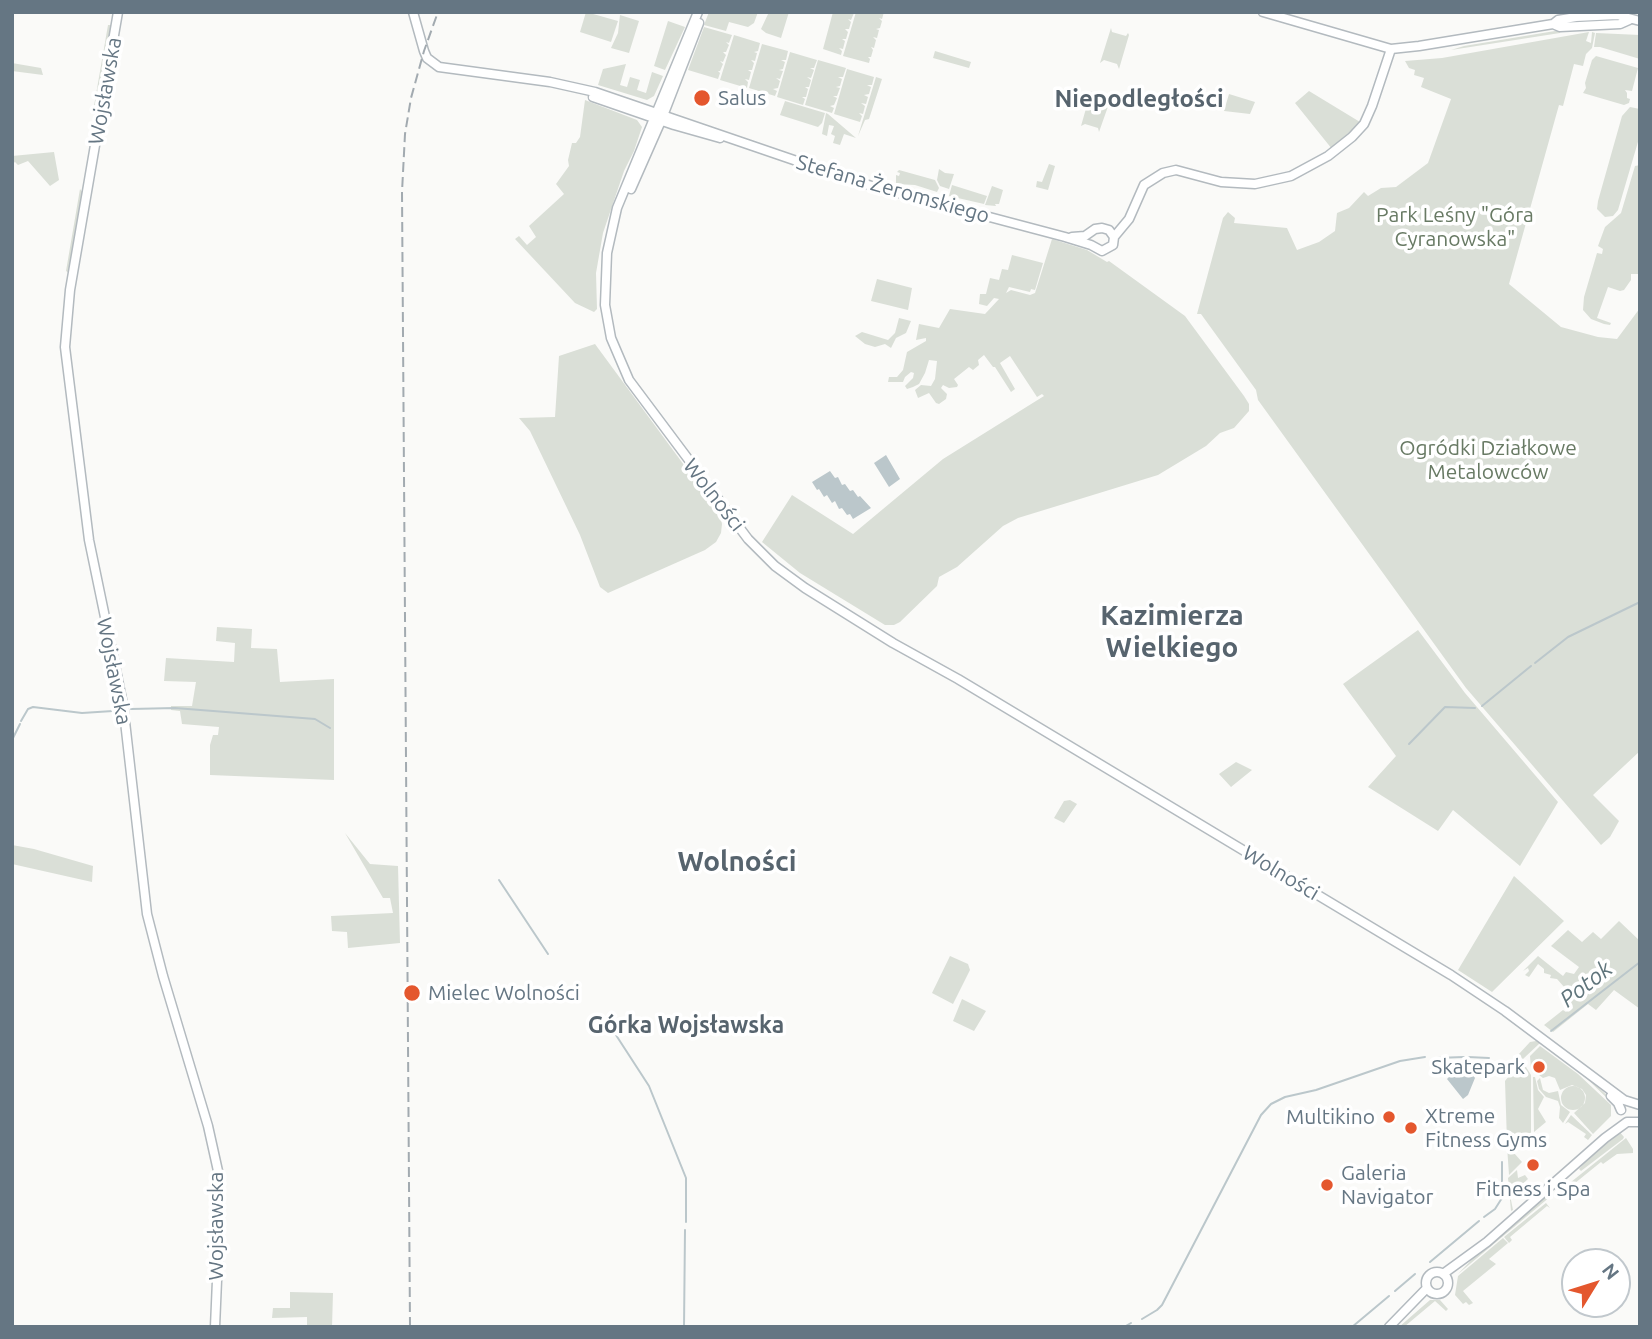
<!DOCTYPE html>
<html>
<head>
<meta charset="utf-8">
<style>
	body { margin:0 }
	#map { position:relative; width:1652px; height:1339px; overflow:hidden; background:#fafaf8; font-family:Ubuntu,sans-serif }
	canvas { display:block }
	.frame { position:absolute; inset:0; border:14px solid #657683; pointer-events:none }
	.north { position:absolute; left:1561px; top:1248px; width:70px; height:70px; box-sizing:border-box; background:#fff; border:2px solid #c1c8cd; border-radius:50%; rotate:52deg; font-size:19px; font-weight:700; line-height:28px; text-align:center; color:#657683 }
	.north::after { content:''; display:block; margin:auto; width:24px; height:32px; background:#e4572e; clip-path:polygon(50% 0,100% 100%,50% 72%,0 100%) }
</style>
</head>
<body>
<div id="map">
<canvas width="1652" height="1339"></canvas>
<div class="frame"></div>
<div class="north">N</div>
</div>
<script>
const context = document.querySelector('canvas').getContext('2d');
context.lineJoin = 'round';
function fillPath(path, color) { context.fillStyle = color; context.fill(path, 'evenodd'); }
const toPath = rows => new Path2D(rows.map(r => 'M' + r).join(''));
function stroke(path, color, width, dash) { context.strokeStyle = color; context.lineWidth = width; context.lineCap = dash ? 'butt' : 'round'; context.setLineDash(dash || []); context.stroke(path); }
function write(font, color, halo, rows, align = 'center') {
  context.font = font + ' Ubuntu,sans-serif'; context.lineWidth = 7; context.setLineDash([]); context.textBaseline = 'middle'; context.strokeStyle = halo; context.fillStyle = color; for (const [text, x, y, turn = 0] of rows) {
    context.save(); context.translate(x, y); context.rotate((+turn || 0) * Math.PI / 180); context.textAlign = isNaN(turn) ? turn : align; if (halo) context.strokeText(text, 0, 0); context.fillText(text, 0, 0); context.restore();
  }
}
fillPath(toPath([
	[586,12,618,21,611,42,580,32],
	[709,12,758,12,754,23,748,27,729,22,726,31,704,25],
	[769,12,789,12,781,38,766,33,761,29],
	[833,12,854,13,851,20,848,19,851,22,849,29,845,29,848,32,846,39,842,39,845,41,843,49,839,48,842,51,841,55,823,49],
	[856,12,884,12,882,19,879,18,882,21,880,28,876,29,879,30,877,38,873,37,876,40,874,48,871,47,873,50,871,57,868,57,870,59,869,63,843,56],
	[620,15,639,21,629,53,611,48,618,33],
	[668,21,685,27,665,70,654,66],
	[108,25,112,25,99,103,94,106],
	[704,27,732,35,729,43,726,42,729,45,726,52,723,52,726,55,723,62,720,61,723,64,720,71,718,71,720,73,718,79,688,70],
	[1111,28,1112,32,1126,36,1128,33,1129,35,1119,69,1117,64,1104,60,1100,63],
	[1561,30,1560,33,1451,50,1464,46],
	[1589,32,1586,41,1591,43,1592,32,1595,33,1592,48,1586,54,1583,66,1574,64,1563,106,1559,105,1509,284,1561,327,1598,337,1617,339,1640,308,1640,751,1593,795,1619,821,1610,837,1601,845,1466,688,1258,400,1256,390,1201,314,1197,314,1223,218,1228,212,1235,218,1234,223,1287,228,1297,250,1319,242,1335,231,1337,213,1349,208,1364,192,1368,196,1381,188,1396,187,1428,163,1451,99,1421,87,1424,78,1414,75,1415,70,1409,68,1405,61,1442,58],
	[1596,33,1640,35,1640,59,1600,47,1594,47],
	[734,35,760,43,758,51,754,52,757,53,755,61,751,60,754,63,752,70,748,70,751,72,749,80,745,79,748,82,747,88,720,80],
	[762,44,788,51,786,60,781,60,785,62,783,69,779,70,783,71,780,79,776,78,780,81,778,88,773,89,777,91,775,96,749,88],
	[935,51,971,62,969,68,933,58],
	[790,52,817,60,814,68,810,68,814,70,811,78,807,77,811,80,809,87,805,87,808,89,806,97,802,97,805,99,803,105,777,97],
	[1596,56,1638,68,1632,91,1625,90,1627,93,1627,98,1630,99,1629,103,1624,105,1583,93,1586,88,1585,83,1592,60],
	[818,60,846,68,843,77,838,77,842,79,840,86,836,87,840,88,837,96,833,96,837,98,834,105,830,106,834,108,832,113,805,105],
	[12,63,41,68,43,75,12,71],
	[626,64,620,85,627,87,630,77,640,80,637,90,646,93,652,72,663,76,654,96,647,100,598,85,603,69],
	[847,69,874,77,872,85,867,85,871,87,869,94,864,95,868,97,866,104,861,103,865,106,863,114,859,113,862,116,860,122,834,114],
	[876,77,882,79,869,119,865,120,858,136],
	[1091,91,1093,95,1107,99,1109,96,1111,98,1099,132,1098,128,1085,124,1081,126],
	[1309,91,1360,122,1332,149,1295,103],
	[1229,94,1255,102,1250,114,1224,111],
	[585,100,637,120,642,127,634,151,624,171,603,233,596,273,597,309,594,312,575,303,515,239,519,236,527,245,536,237,529,226,564,194,556,184,569,166,568,160,572,143,576,143,580,137],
	[785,101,825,113,822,123,818,127,780,115],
	[1630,107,1640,109,1640,135,1618,210,1613,216,1605,217,1597,209,1598,201,1622,116],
	[826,113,828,114,856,138,844,134,840,145,833,143,835,136,831,134,834,126,829,125,827,136,822,134],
	[54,152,59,180,50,186,28,161,18,165,15,162,12,164,12,156],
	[1049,164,1055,166,1048,190,1036,187,1037,181,1042,182],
	[1640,165,1640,274,1631,274,1631,280,1624,290,1620,291,1608,287,1597,318,1611,323,1610,325,1604,324,1591,319,1583,310,1584,297,1597,253,1602,254,1603,249,1598,246,1605,227,1621,213,1635,166],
	[939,169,945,173,954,174,949,189,940,186,937,180],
	[899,170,935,180,939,188,937,192,915,185,896,184,896,175,899,176,900,173,897,172],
	[952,185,987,196,984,204,949,196],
	[992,186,1003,190,999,204,995,204,996,206,985,205],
	[80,189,83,193,69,273,66,271],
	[1052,239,1087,250,1107,262,1109,261,1185,316,1244,396,1249,404,1249,411,1234,428,1220,433,1206,446,1158,475,1018,518,1003,526,957,567,939,577,937,586,900,622,894,625,885,625,800,573,762,542,792,495,853,534,943,459,1044,396,1042,394,1037,397,1010,356,1000,363,1015,389,1011,392,995,367,993,367,984,355,978,360,979,365,973,370,969,367,954,379,958,385,957,387,949,388,943,385,941,388,947,394,946,399,939,404,936,403,929,393,918,398,915,390,921,385,931,386,935,379,937,361,929,360,925,373,919,384,913,387,907,389,905,386,913,378,914,373,911,372,905,377,903,382,888,382,889,377,897,377,903,370,907,352,926,341,926,338,916,340,919,324,939,328,950,309,985,314,999,299,994,298,987,306,979,304,980,294,986,294,990,278,999,280,1002,269,1008,270,1012,255,1043,263,1035,290,1031,289,1030,292,1009,287,1006,293,1011,290,1030,295,1035,293],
	[877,279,912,288,908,310,871,301],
	[899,318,911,321,906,333,896,338,891,348,885,344,875,347,865,344,855,336,862,332,888,340,895,333],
	[595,344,720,514,722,524,721,533,716,542,705,550,608,593,600,587,580,535,530,431,519,418,555,417,559,356],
	[217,627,252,629,251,648,277,649,280,682,334,679,334,780,210,775,210,745,213,735,218,735,219,727,182,724,180,711,171,710,171,706,192,706,196,682,164,681,166,658,234,662,235,643,216,641],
	[1418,630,1465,693,1558,802,1520,866,1453,810,1438,831,1368,787,1396,756,1343,684],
	[1236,762,1252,770,1231,787,1219,774],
	[1070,800,1077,804,1064,823,1054,818,1064,801],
	[345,833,370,864,398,866,400,943,348,948,347,932,332,931,331,916,393,913,390,898,383,898],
	[12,845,34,849,93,866,92,882,12,864],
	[1514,876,1564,921,1492,992,1458,970],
	[1619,921,1640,941,1640,1009,1614,990,1596,1010,1588,1004,1553,1032,1544,1025,1563,1010,1566,1012,1568,1010,1566,1004,1573,997,1573,992,1568,986,1565,988,1557,979,1550,978,1551,975,1544,973,1544,969,1538,964,1529,977,1525,975,1529,971,1528,968,1523,971,1538,956,1563,976,1566,972,1574,974,1579,967,1551,946,1568,930,1582,942,1593,932,1601,939],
	[950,956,968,964,970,970,953,1004,932,993],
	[962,999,986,1011,974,1031,953,1021],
	[1536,1041,1541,1041,1585,1075,1612,1100,1611,1102,1581,1073,1540,1043,1523,1059,1518,1055,1530,1042],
	[1540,1046,1578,1074,1611,1105,1611,1116,1593,1134,1574,1113,1585,1103,1586,1095,1582,1089,1572,1085,1560,1090,1555,1078,1549,1076,1543,1078,1531,1069,1530,1056],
	[1520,1067,1526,1067,1531,1075,1531,1133,1522,1143,1509,1143,1507,1142,1505,1081,1512,1072],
	[1533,1077,1535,1077,1538,1090,1544,1097,1538,1109,1546,1122,1534,1132],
	[1540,1078,1543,1090,1549,1093,1558,1091,1561,1105,1570,1112,1563,1123,1559,1118,1560,1107,1558,1101,1546,1097,1539,1089,1537,1081],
	'1561 1098a12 12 0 1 1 24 0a12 12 0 1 1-24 0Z',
	[1571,1115,1592,1135,1588,1140,1584,1137,1586,1134,1568,1122,1565,1124],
	[1618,1130,1624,1137,1623,1139,1581,1171,1579,1169,1590,1156],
	[1626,1138,1633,1149,1633,1153,1617,1154,1603,1164,1601,1162,1564,1192,1565,1195,1561,1190],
	[1509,1145,1518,1145,1520,1147,1514,1153,1522,1162,1509,1175,1507,1146],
	[1517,1170,1518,1178,1525,1175,1528,1179,1518,1188,1516,1185,1513,1188,1515,1191,1510,1195,1513,1210,1511,1211,1508,1178],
	[1547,1195,1551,1196,1458,1274,1480,1251],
	[1546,1203,1550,1208,1547,1206,1510,1237,1512,1240,1509,1243,1504,1237],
	[1503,1238,1508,1243,1489,1259,1496,1264,1463,1291,1473,1303,1469,1305,1466,1302,1463,1304,1455,1295,1458,1276],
	[290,1292,333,1293,332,1327,307,1327,307,1317,272,1318,273,1308,290,1308],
	[1430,1300,1440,1300,1448,1309,1446,1311,1435,1301,1404,1327,1399,1327]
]), '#dadfd7');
fillPath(toPath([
	[886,455,900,479,889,487,874,463],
	[830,471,835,478,838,477,842,485,845,484,850,491,853,490,858,497,860,496,871,508,853,519,850,514,847,515,842,508,839,509,835,501,832,503,827,495,824,497,819,489,817,490,812,482],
	[1451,1075,1473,1075,1475,1078,1468,1095,1463,1099,1447,1079]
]), '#bbc7cb');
stroke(toPath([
	[1535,663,1568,637,1640,602],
	[1482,706,1531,666],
	[131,709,175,708,315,719,330,728],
	[21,721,28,709,33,707,82,713,113,711],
	[12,740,20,724],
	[1409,744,1445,707,1475,708],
	[499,880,548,954],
	[1551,1031,1640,962],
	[614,1032,649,1086,686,1178,686,1222],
	[1468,1057,1489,1058],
	[1436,1058,1464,1057],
	[1484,1217,1495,1209,1502,1198,1502,1162],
	[1430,1262,1479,1221],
	[1395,1291,1415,1274],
	[1142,1319,1157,1310,1162,1305,1261,1115,1271,1104,1285,1097,1316,1090,1400,1061,1425,1057],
	[684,1327,685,1230],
	[1124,1327,1131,1323],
	[1352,1327,1389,1296]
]), '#bbc7cb', 2);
const secondary = toPath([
	[118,12,70,290,65,347,89,540,123,704,147,914,163,976,208,1126,218,1171,218,1257,215,1327],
	[413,12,424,51,427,58,439,67,550,82,595,92,861,183,1065,237,1091,245,1102,251,1113,245,1114,237,1129,219,1144,185,1163,173,1176,170,1221,182,1255,184,1291,176,1328,156,1352,137,1364,124,1372,106,1391,49],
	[698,12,617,208,607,253,605,305,611,338,629,380,748,539,775,566,805,588,893,643,958,679,1451,975,1505,1011,1624,1100,1640,1105],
	[1263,12,1391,49,1419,46,1553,24,1558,20,1576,17,1617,15,1640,21],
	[1553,24,1560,27,1620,24,1629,20],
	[593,97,674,125,720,138],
	[631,189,661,121,699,23],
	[1072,237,1085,236,1095,229,1102,228,1109,230,1114,237],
	[1611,1096,1618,1103,1621,1110],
	'1426 1283a11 11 0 1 1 22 0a11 11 0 1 1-22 0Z',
	[1443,1274,1487,1242,1605,1138,1627,1122,1640,1122],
	[1389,1327,1427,1288]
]);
stroke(secondary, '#b3babf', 11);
stroke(secondary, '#fff', 8);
stroke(toPath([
	[410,1327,402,192,405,134,411,98,424,51,438,12]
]), '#a2aab0', 2, [10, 5]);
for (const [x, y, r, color] of [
	[702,98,9,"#e4572e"],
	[412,993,9,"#e4572e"],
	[1539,1067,7,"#e4572e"],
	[1389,1117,7,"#e4572e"],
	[1411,1128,7,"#e4572e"],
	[1533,1165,7,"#e4572e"],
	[1327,1185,7,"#e4572e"]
]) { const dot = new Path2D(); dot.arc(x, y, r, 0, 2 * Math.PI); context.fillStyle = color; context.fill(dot); stroke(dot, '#fff', 2.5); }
write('21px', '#657683', '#fff', [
	["Wojsławska",105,91,-80],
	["Stefana Żeromskiego",893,189,16],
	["Wolności",714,495,52],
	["Wojsławska",114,671,79],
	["Wolności",1281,873,31],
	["Wojsławska",216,1226,-90]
]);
write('21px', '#657683', '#fff', [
	["Salus",718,98],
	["Mielec Wolności",428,993],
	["Skatepark",1525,1067,"right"],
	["Xtreme",1425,1116],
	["Fitness Gyms",1425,1140],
	["Multikino",1375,1117,"right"],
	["Galeria",1341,1173],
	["Navigator",1341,1197],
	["Fitness i Spa",1533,1189,"center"]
], 'left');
write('21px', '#687a64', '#fff', [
	["Park Leśny \"Góra",1455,215],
	["Cyranowska\"",1455,239],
	["Ogródki Działkowe",1488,448],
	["Metalowców",1488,472]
]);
write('italic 23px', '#60757c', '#fff', [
	["Potok",1586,984,-38]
]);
write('bold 23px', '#57646e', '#fff', [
	["Górka Wojsławska",686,1025]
]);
write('bold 24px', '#57646e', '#fff', [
	["Niepodległości",1139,99]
]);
write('bold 28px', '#57646e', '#fff', [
	["Kazimierza",1172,616],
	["Wielkiego",1172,648],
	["Wolności",737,862]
]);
</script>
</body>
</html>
